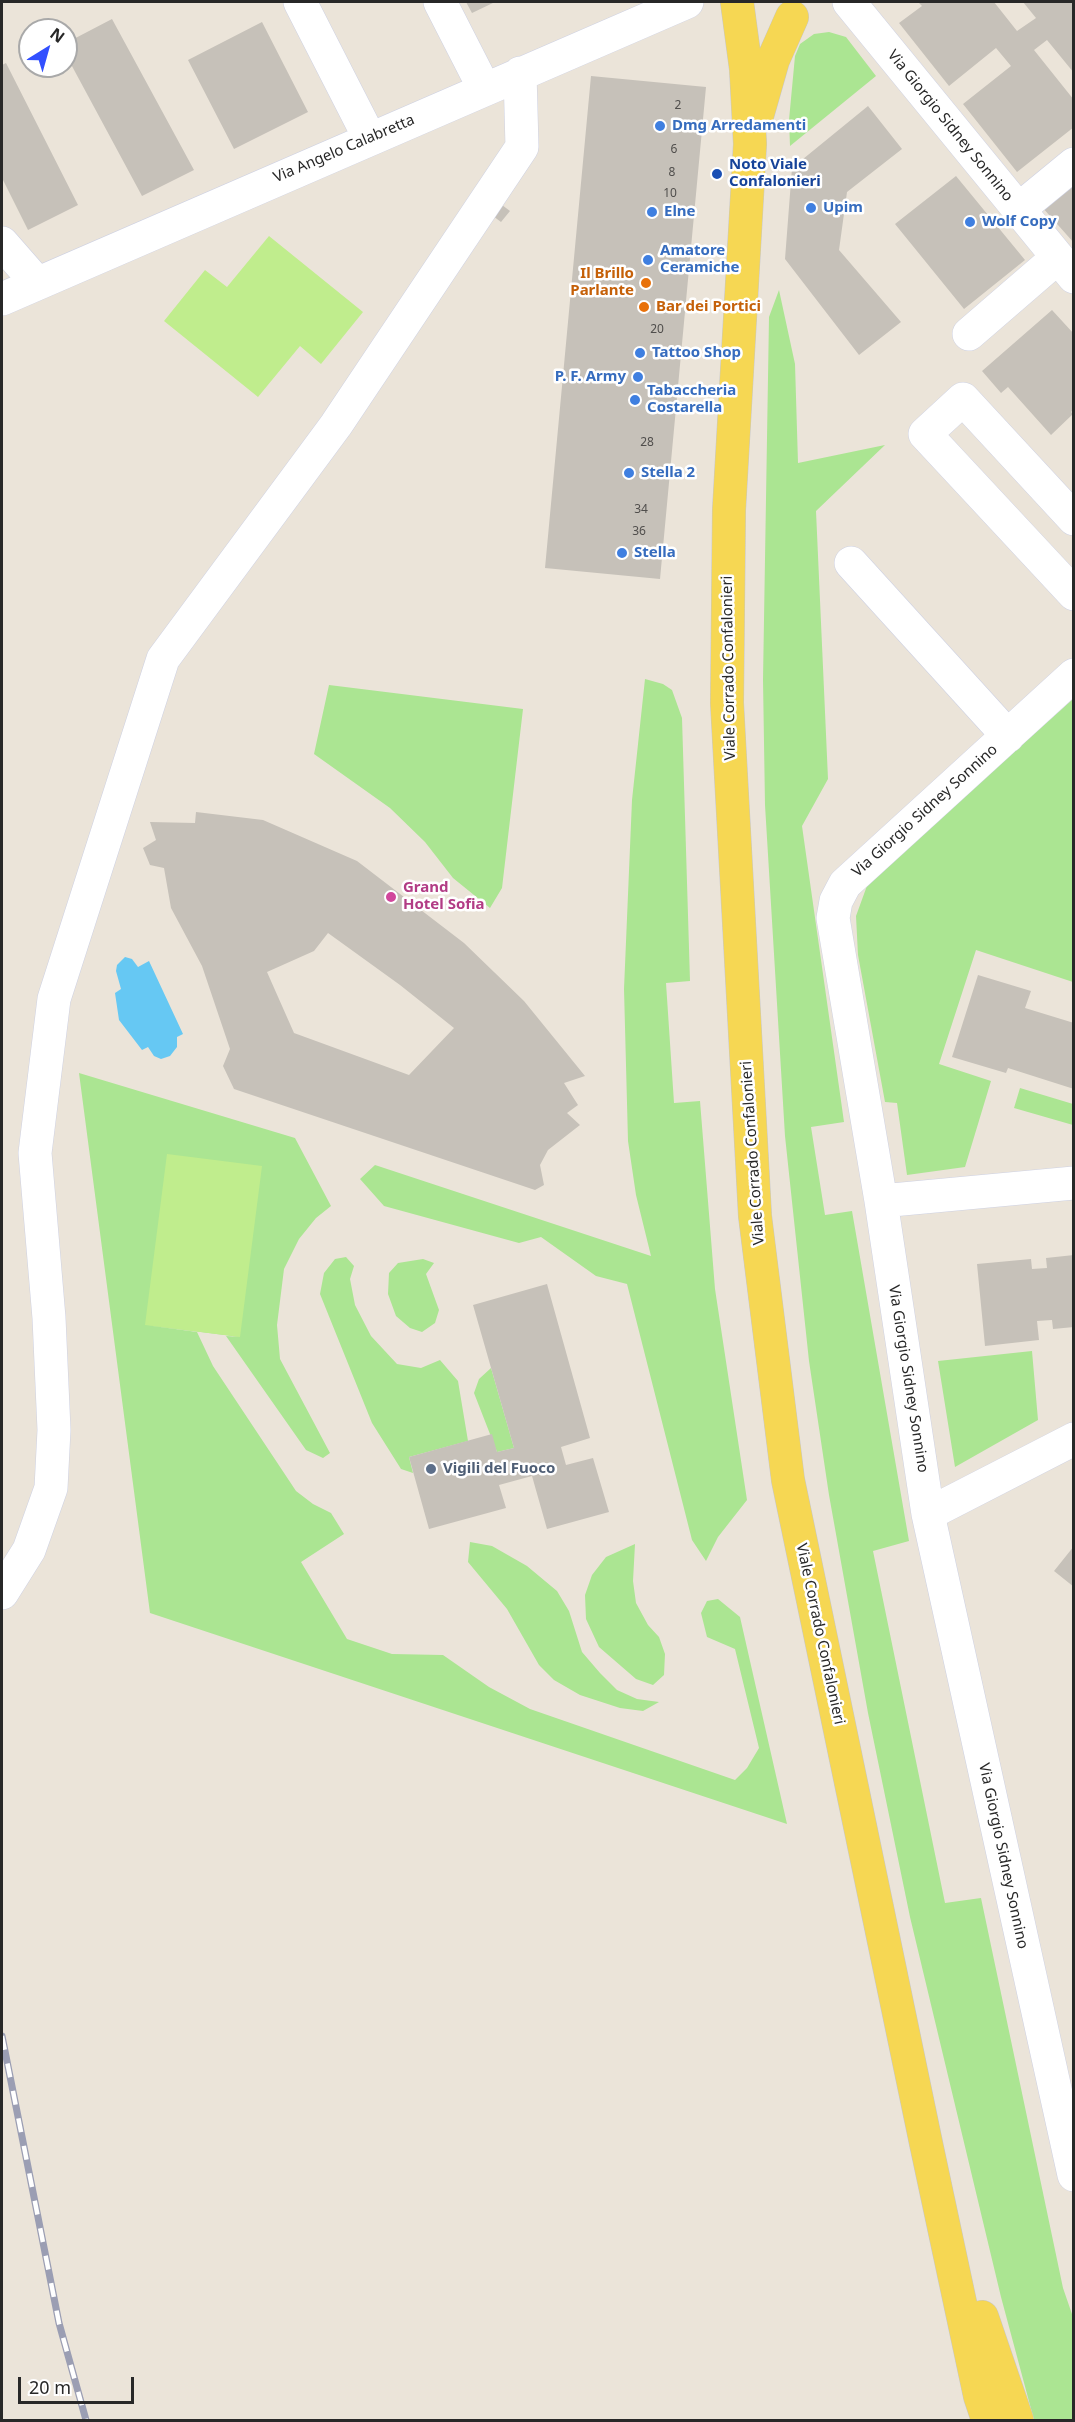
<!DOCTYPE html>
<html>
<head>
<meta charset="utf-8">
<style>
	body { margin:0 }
	#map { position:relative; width:1075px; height:2422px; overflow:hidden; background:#ebe4d9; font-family:"Noto Sans",sans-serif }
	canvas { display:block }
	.frame { position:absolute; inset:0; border:3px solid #282828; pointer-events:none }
	.north { position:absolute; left:18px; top:18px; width:60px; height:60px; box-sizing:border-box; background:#fff; border:2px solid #a9a9a9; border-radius:50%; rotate:37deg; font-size:16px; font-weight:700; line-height:24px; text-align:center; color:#282828 }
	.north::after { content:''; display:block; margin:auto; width:21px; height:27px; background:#3250ff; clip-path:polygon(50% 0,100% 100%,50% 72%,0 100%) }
	.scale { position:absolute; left:18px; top:2377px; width:116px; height:27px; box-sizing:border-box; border:3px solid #282828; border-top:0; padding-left:8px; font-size:18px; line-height:21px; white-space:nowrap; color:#282828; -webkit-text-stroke:4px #fff; paint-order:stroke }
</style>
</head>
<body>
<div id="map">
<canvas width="1075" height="2422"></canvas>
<div class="frame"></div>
<div class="north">N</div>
<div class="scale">20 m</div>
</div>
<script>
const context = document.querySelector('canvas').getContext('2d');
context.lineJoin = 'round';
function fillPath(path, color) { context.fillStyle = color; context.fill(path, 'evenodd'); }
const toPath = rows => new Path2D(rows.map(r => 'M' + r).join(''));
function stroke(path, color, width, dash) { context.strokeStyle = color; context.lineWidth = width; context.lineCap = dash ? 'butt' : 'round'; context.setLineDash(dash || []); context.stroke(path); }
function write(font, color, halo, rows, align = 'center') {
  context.font = font + ' "Noto Sans",sans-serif'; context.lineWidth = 5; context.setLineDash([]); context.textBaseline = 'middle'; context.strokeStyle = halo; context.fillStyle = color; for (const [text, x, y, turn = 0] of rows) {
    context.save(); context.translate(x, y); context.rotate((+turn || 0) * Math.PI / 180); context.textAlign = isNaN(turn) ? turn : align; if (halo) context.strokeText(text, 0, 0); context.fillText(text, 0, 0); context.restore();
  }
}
fillPath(toPath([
	[829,32,846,37,876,76,790,146,789,120,795,56,800,44,814,34],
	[779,290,795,364,798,463,885,445,816,511,828,779,802,826,844,1122,811,1127,825,1215,852,1211,909,1541,873,1551,945,1903,981,1898,1063,2288,1073,2317,1073,2420,1034,2420,1001,2297,910,1917,868,1713,829,1495,809,1361,785,1136,765,805,763,680,769,317],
	[645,679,663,684,672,690,682,718,690,981,666,983,674,1103,700,1101,715,1289,747,1500,718,1537,706,1561,692,1540,627,1284,596,1276,541,1237,519,1243,384,1206,360,1179,375,1165,651,1256,636,1195,628,1141,624,989,632,800],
	[329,685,523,709,502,888,490,908,453,878,425,842,390,808,314,754],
	[1073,699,1073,982,976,950,939,1064,991,1081,965,1167,907,1175,897,1103,885,1102,858,955,856,916,868,883],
	[79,1073,295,1138,331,1206,316,1218,299,1239,284,1269,277,1325,280,1359,330,1453,323,1458,306,1450,226,1336,240,1337,146,1325,197,1332,213,1366,296,1491,313,1504,331,1513,344,1534,301,1562,347,1639,392,1654,443,1655,489,1687,530,1709,735,1780,747,1768,759,1748,735,1649,707,1637,701,1613,707,1601,718,1599,740,1617,787,1824,150,1613],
	[1020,1088,1073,1104,1073,1125,1014,1108],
	[346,1257,354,1266,350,1279,355,1305,371,1336,397,1364,421,1368,440,1360,458,1381,468,1441,409,1457,413,1473,401,1469,372,1423,320,1294,324,1273,335,1259],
	[423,1259,434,1263,426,1274,439,1310,435,1323,422,1332,410,1328,396,1316,388,1294,389,1273,398,1263],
	[1032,1351,1038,1420,955,1467,938,1361],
	[491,1368,514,1448,497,1452,474,1393,479,1379],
	[470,1542,492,1546,527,1566,557,1591,569,1611,582,1652,600,1673,617,1690,637,1699,659,1702,643,1711,620,1708,580,1695,554,1680,539,1665,507,1609,468,1562],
	[635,1544,633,1581,636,1603,648,1625,659,1637,665,1654,664,1675,653,1685,636,1679,599,1647,586,1619,585,1595,592,1575,606,1557]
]), '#abe592');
fillPath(toPath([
	[269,236,363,312,321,364,300,346,258,397,164,321,205,270,227,287],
	[167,1154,262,1166,240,1337,145,1325]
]), '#c0ed8d');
fillPath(toPath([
	[125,957,132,959,138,967,149,961,183,1034,177,1037,177,1047,170,1056,161,1059,154,1056,148,1047,142,1050,119,1020,115,993,121,989,116,971,117,965]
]), '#66c8f3');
fillPath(toPath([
	[466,2,495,2,472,13],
	[918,2,994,2,1017,31,1036,18,1023,2,1074,2,1074,73,1047,40,1034,50,1074,100,1074,127,1017,172,963,104,1011,66,996,48,949,86,899,23,922,6],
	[112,19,194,170,142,196,66,55,66,43],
	[262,22,308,112,234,149,188,60],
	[6,63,78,205,28,230,2,178,2,65],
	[591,76,706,87,660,579,545,568],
	[868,106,902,149,847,192,839,250,901,322,859,355,785,259,792,168],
	[956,176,1025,260,964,309,895,224],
	[1074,180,1074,243,1042,207],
	[502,205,510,211,501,222,493,216],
	[1052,310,1074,334,1074,409,1071,412,1073,414,1051,435,1008,387,1001,393,982,371],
	[196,812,263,820,357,861,464,943,524,1001,585,1076,564,1083,578,1105,567,1113,580,1125,548,1150,540,1165,544,1185,535,1190,234,1089,223,1066,230,1049,202,966,171,908,164,868,150,865,143,848,156,840,150,822,195,823],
	[328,933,400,985,454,1028,409,1075,294,1033,267,972,314,951],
	[978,975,1031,991,1025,1008,1074,1023,1074,1089,1008,1068,1006,1073,952,1057],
	[1074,1255,1074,1327,1053,1329,1052,1320,1037,1321,1039,1340,985,1346,977,1264,1031,1259,1032,1269,1047,1268,1046,1258],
	[547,1284,590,1438,561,1447,566,1465,593,1458,609,1512,547,1529,532,1476,499,1485,506,1508,429,1529,409,1457,492,1434,497,1452,514,1448,473,1305],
	[1074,1546,1074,1587,1054,1571]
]), '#c6c1b9');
const minor = toPath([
	[300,2,369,137],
	[440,2,484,88],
	[849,2,1074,277],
	[1018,210,1074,164],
	[2,243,37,283],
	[2,299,687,2],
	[969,334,1057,258],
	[1074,519,963,399,925,434,1074,594],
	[851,563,1008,736],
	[1074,675,845,884,836,901,833,918,881,1201,928,1514,1074,2175],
	[881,1201,1074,1183],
	[928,1514,1074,1439],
	[2,1593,29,1550,51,1488,54,1430,49,1318,35,1153,54,999,163,659,336,425,522,147,520,73]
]);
const major = toPath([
	[737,2,746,69,750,144,729,510,727,703,755,1216,788,1480,927,2148,980,2396,988,2420],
	[757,116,773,60,792,17],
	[982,2317,1017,2420]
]);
stroke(minor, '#ced1e2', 34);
stroke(major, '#c7c7c7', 34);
stroke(minor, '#fff', 33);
stroke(major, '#f6d753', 33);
const rail = toPath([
	[2,2036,59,2323,86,2420]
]);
stroke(rail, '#9b9eb3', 7);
stroke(rail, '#fff', 4.5, [14]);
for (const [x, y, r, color] of [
	[660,126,6,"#3f7fe0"],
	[717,174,6,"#1a4fb4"],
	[811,208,6,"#3f7fe0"],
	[652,212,6,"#3f7fe0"],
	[970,222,6,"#3f7fe0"],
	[648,260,6,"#3f7fe0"],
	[646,283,6,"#e8710a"],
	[644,307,6,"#e8710a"],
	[640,353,6,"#3f7fe0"],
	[638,377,6,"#3f7fe0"],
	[635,400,6,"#3f7fe0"],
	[629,473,6,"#3f7fe0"],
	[622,553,6,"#3f7fe0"],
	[391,897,6,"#d1479c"],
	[431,1469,6,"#5c6f8a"]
]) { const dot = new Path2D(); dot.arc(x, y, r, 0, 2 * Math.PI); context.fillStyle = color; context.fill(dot); stroke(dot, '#fff', 2); }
write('12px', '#504e4c', null, [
	["2",678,106],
	["6",674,150],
	["8",672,173],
	["10",670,194],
	["20",657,330],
	["28",647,443],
	["34",641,510],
	["36",639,532]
]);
write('bold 15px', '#366cbe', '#fff', [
	["Dmg Arredamenti",672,126],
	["Upim",823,208],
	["Elne",664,212],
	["Wolf Copy",982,222],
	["Amatore",660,251],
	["Ceramiche",660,268],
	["Tattoo Shop",652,353],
	["P. F. Army",626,377,"right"],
	["Tabaccheria",647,391],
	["Costarella",647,408],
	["Stella 2",641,473],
	["Stella",634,553]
], 'left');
write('15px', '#282828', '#fff', [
	["Via Giorgio Sidney Sonnino",950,126,51],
	["Via Angelo Calabretta",344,149,-23],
	["Viale Corrado Confalonieri",729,668,-91],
	["Via Giorgio Sidney Sonnino",925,811,-42],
	["Viale Corrado Confalonieri",753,1153,-94],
	["Via Giorgio Sidney Sonnino",908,1379,81],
	["Viale Corrado Confalonieri",820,1634,78],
	["Via Giorgio Sidney Sonnino",1003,1856,78]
]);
write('bold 15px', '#164399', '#fff', [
	["Noto Viale",729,165],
	["Confalonieri",729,182]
], 'left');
write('bold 15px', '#c56008', '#fff', [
	["Il Brillo",634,274],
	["Parlante",634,291],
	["Bar dei Portici",656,307,"left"]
], 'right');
write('bold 15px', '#b23c85', '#fff', [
	["Grand",403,888],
	["Hotel Sofia",403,905]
], 'left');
write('bold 15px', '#4e5e75', '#fff', [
	["Vigili del Fuoco",443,1469]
], 'left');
</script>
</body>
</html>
